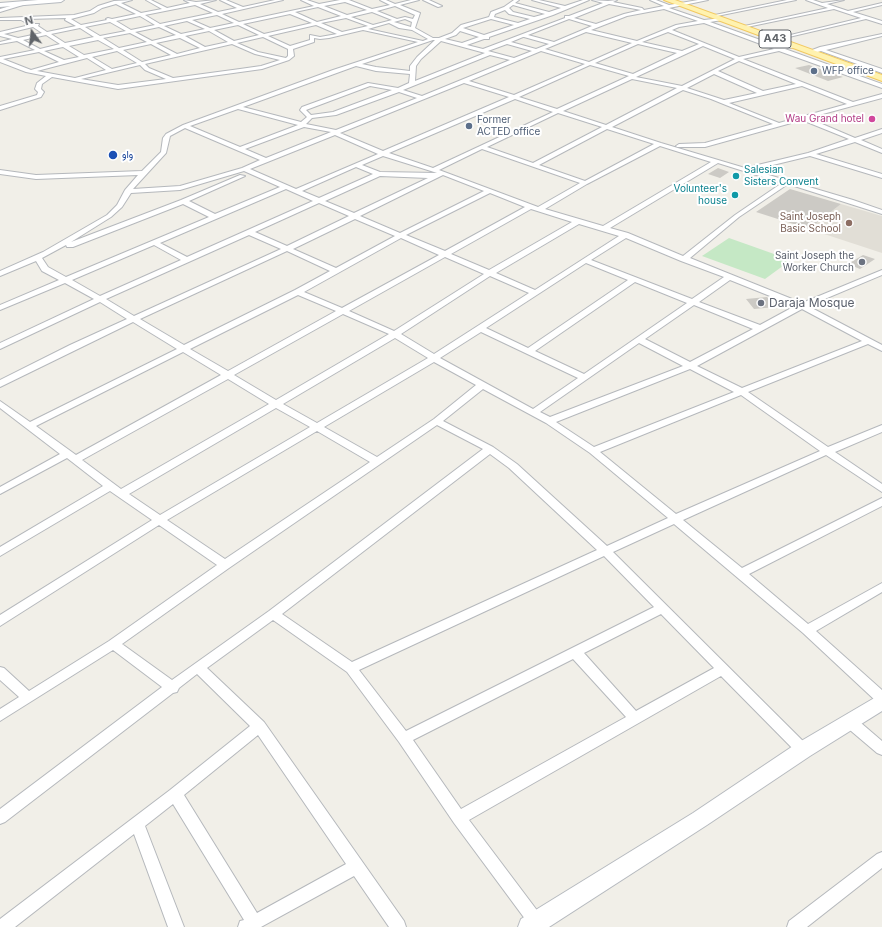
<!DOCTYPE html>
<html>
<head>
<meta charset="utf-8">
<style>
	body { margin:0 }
	#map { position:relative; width:882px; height:927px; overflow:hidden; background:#f1efe8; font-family:Inter,sans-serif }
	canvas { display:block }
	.north { position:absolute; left:12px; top:12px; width:40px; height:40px; -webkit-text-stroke:3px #fff; paint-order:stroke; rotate:345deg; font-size:11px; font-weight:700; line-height:16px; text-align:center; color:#5f6368 }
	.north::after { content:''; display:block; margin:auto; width:14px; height:18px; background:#5f6368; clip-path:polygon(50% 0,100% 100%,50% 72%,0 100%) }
</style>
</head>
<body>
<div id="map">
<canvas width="882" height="927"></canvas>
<div class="north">N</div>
</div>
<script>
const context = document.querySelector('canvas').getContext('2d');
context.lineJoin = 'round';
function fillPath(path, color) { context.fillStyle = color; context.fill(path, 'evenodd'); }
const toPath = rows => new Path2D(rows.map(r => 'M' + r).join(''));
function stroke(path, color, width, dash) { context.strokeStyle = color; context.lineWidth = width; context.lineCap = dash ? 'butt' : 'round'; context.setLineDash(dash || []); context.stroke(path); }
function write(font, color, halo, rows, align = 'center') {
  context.font = font + ' Inter,Vazirmatn,sans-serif'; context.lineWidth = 4; context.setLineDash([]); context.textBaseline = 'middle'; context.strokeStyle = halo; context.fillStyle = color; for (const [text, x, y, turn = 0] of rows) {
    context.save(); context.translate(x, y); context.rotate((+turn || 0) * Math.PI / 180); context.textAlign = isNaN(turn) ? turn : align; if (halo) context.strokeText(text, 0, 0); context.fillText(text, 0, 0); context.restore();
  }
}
fillPath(toPath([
	[841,204,882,216,882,253,809,229]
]), '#e1ded6');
fillPath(toPath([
	[729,238,791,260,765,279,702,256]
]), '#c5e8c5');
fillPath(toPath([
	[809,65,843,77,828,81,795,68],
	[718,168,729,172,720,178,708,174],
	[790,189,841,204,809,229,756,212],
	[863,255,875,259,860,269,848,264],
	[767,297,776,307,754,309,746,299]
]), '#cccac5');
const street = toPath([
	[132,0,121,3,141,13,162,9,146,0,151,0,167,8,190,3,184,0,196,2,216,0,200,4,218,12,237,8,220,0,226,0,243,7,275,0,283,0,222,14,239,22,314,6,301,0,307,0,319,4,340,0,349,0,372,9,390,5,380,0,386,0,395,4,411,0,419,0,400,5,420,13,415,28,433,38,439,38,452,33,461,25,489,17,491,12,504,7,514,0,519,0,515,3,549,12,561,8,532,0,539,0,565,6,583,0,589,0,553,15,489,37,489,39,484,39,467,45,483,49,565,18,565,16,569,16,603,3,592,0,608,1,617,0,613,2,642,8,644,10,664,6,650,0,656,0,669,5,698,0,708,0,669,8,704,20,722,18,722,20,710,22,780,47,795,45,795,47,785,49,882,84,882,88,779,51,743,59,853,102,882,94,882,98,808,118,855,138,882,129,882,133,861,140,882,149,882,153,855,142,816,154,882,174,882,178,810,156,752,170,853,200,882,210,882,214,788,184,739,217,690,258,802,303,882,270,882,275,808,306,882,345,882,351,868,344,748,392,828,447,882,425,882,432,835,452,882,484,882,492,826,455,683,520,742,568,882,498,882,506,749,574,808,624,882,583,882,592,816,631,882,690,882,703,877,702,803,633,674,524,613,552,808,746,810,750,808,754,803,756,798,754,721,676,469,820,542,917,545,922,543,927,531,927,454,823,399,742,347,672,273,620,207,668,264,722,404,921,406,927,389,927,354,876,261,927,238,927,240,921,244,920,173,804,145,826,184,927,168,927,134,834,15,927,0,927,0,919,170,790,250,726,197,674,179,688,177,692,173,693,5,822,0,824,0,809,162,687,113,650,0,721,0,709,19,697,0,680,0,667,4,668,29,691,109,641,217,565,159,525,0,626,0,615,152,520,110,491,0,556,0,547,103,486,67,458,0,494,0,487,60,454,0,408,0,401,30,422,177,349,133,322,0,387,0,380,70,345,127,319,100,302,0,349,0,343,94,299,65,283,0,310,0,305,59,280,42,271,36,261,0,276,0,271,43,252,107,215,117,205,125,190,138,175,36,179,0,174,0,170,36,175,142,171,161,152,163,138,166,134,183,125,333,70,418,42,363,30,329,38,320,39,314,38,314,42,293,49,294,56,289,60,262,69,118,89,52,77,42,84,41,89,44,92,41,97,0,110,0,106,37,95,38,92,35,89,37,83,46,76,26,72,0,62,0,57,35,50,17,41,0,44,0,42,12,39,0,36,0,32,30,25,21,20,0,20,0,18,74,15,90,11,98,6,114,1,132,0],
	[345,2,367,10,347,15,324,6,345,2],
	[116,4,136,14,112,19,108,18,106,19,107,20,81,25,71,19,94,13,102,8,116,4],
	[609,4,641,10,624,14,596,24,574,18,609,4],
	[195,5,213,13,160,24,145,15,195,5],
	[513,5,545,14,534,17,513,12,509,8,513,5],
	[395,6,415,15,413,19,405,17,397,19,377,11,395,6],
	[318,7,341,16,317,22,295,12,318,7],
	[664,9,698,21,676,25,637,41,591,30,627,16,664,9],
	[505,10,509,14,530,19,518,23,494,17,495,14,505,10],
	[372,12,392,20,373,25,351,17,372,12],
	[290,14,312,23,264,34,243,24,290,14],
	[217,15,234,23,210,28,192,20,217,15],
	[140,16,155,25,131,30,116,21,140,16],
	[66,18,65,20,76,26,47,32,38,26,39,24,35,24,27,19,66,18],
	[346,18,368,26,342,32,321,23,346,18],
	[405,19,412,22,411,27,394,22,405,19],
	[491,19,514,25,484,35,463,28,491,19],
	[569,19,592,26,554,42,528,35,569,19],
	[187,21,205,29,181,34,164,26,187,21],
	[110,22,126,31,100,36,85,27,110,22],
	[389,23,399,28,412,30,428,39,423,41,368,29,389,23],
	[704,23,774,49,739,57,672,30,679,27,704,23],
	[238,25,259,35,234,41,214,30,238,25],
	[316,25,337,34,320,37,310,35,310,40,290,46,268,36,316,25],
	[33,27,42,33,18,38,4,34,33,27],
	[159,27,176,35,152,41,135,32,159,27],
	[80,28,94,37,65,43,51,34,80,28],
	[209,31,228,42,205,47,185,36,209,31],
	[460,31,479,37,462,43,445,39,456,35,460,31],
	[586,32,632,43,589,62,545,49,586,32],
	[668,32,699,44,682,51,642,42,668,32],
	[130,33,147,42,119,48,103,38,130,33],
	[46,35,60,44,40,49,23,40,46,35],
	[263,37,288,49,288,56,286,58,258,52,237,43,263,37],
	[523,37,524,37,549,44,536,49,511,42,523,37],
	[180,38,200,48,177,54,156,43,180,38],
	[98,40,114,49,84,55,69,46,98,40],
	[433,40,435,40,417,57,410,66,410,71,376,67,362,64,433,40],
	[441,41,485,53,415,81,416,66,421,59,441,41],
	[151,44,171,55,142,62,123,50,151,44],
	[232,44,255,54,280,60,261,66,240,69,173,78,149,68,145,64,232,44],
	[507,44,532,51,514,58,488,51,507,44],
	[638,44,677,53,633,74,595,63,638,44],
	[703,46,735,59,682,86,636,77,703,46],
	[63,47,79,57,64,60,44,51,63,47],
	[117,51,137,63,112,69,92,57,117,51],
	[541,51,585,64,514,95,469,81,541,51],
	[39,52,59,62,31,70,3,59,39,52],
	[490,55,510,60,422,96,403,90,490,55],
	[87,58,106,70,75,78,37,71,87,58],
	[739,61,796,84,763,91,718,71,739,61],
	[140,65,145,70,166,79,118,85,81,79,140,65],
	[590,65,629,76,557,109,519,97,590,65],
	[356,66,376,71,410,74,409,83,398,88,368,83,302,107,300,110,307,117,301,122,243,107,356,66],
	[714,74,757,93,724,100,687,88,714,74],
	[632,79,677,88,606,125,563,111,632,79],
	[464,83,509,97,383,151,340,133,464,83],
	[370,86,392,90,333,112,311,115,306,110,370,86],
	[802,86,847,104,779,123,729,103,802,86],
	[683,90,711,99,773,124,705,143,679,144,676,146,677,147,705,147,802,120,849,139,808,153,745,168,661,143,612,127,683,90],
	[399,92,417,98,336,130,306,124,312,118,336,115,399,92],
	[515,99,553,112,433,168,389,153,515,99],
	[238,109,298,125,240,147,190,126,238,109],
	[558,113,602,127,533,163,487,147,558,113],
	[304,127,331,132,266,158,245,149,304,127],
	[185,128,260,160,242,168,180,186,133,189,166,153,170,136,185,128],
	[607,129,654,144,585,181,539,165,607,129],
	[335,135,378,154,296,189,250,169,335,135],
	[660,146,711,162,603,226,545,209,587,184,660,146],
	[482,149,580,183,538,207,439,170,482,149],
	[383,156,431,171,437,173,380,172,362,165,383,156],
	[718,163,782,183,735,215,683,256,628,233,610,228,718,163],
	[356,167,373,174,319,198,302,191,356,167],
	[244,171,280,187,215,214,189,201,245,176,240,175,181,200,71,242,111,217,122,207,131,193,180,190,244,171],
	[443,175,484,191,400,233,360,216,443,175],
	[380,176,428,178,354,213,325,201,380,176],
	[286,189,313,201,187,257,160,243,286,189],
	[490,193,525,207,445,251,406,235,490,193],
	[319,203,349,216,287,246,255,232,319,203],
	[183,204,209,217,66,277,48,267,42,258,66,245,67,247,73,247,183,204],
	[531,209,572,222,489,270,451,254,531,209],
	[355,219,395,236,336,268,293,249,355,219],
	[579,224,619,236,535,290,496,273,579,224],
	[249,235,281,249,134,316,106,299,249,235],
	[401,238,439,255,342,308,304,292,401,238],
	[626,238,681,261,724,277,692,299,591,260,626,238],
	[154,245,181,260,100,296,72,280,154,245],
	[287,251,330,271,295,290,184,345,140,319,287,251],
	[445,257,484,274,394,331,349,311,445,257],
	[586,263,628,280,528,348,486,328,586,263],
	[490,276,529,293,434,354,401,334,490,276],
	[730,280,795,306,760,325,699,302,730,280],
	[635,282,687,303,584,374,535,351,635,282],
	[298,295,336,311,228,371,190,349,298,295],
	[694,305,753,329,690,362,645,339,694,305],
	[802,309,862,341,742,388,697,366,802,309],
	[343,314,389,334,276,400,234,375,343,314],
	[481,332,578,378,533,409,440,358,481,332],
	[395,338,428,358,317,423,283,404,395,338],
	[639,343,683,366,550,417,540,412,639,343],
	[183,352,221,375,76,455,36,426,183,352],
	[434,362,476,385,434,419,377,457,324,427,434,362],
	[690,369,734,392,594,447,556,422,690,369],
	[228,379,269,404,121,489,82,460,228,379],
	[483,389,546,423,590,453,668,518,607,546,517,464,493,447,443,421,483,389],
	[741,395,820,451,676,514,600,452,741,395],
	[276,408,310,427,160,515,129,494,276,408],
	[437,425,483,449,269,611,172,680,122,644,229,568,437,425],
	[317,431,370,462,225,559,167,520,317,431],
	[490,454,509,468,597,550,352,662,282,614,490,454],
	[604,556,654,607,406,731,359,670,604,556],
	[661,614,714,668,636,711,584,653,661,614],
	[573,659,626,717,461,809,413,740,573,659],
	[258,735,346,864,257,913,184,795,258,735],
	[423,0,429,0,442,6,438,7,423,0],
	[787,0,796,0,712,17,710,16,787,0],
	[806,0,813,0,822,3,844,0,827,4,848,11,882,3,882,5,853,12,882,21,882,24,866,19,776,40,774,39,861,18,834,9,742,28,740,27,828,8,806,0],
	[24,2,26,4,0,12,0,9,24,2],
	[882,34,882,36,826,50,882,69,882,73,821,51,810,54,807,52,820,47,882,34],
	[849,715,854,717,882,741,882,755,877,753,844,725,842,721,844,717,849,715],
	[882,852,882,868,807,927,787,927,789,921,877,854,882,852]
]);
const secondary = toPath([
	[38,0,64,0,61,2,0,7,0,3,38,0],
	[882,695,882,711,810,756,707,825,549,927,518,927,521,919,693,813,796,744,876,697,882,695]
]);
const primary = toPath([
	[664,0,675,0,882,75,882,81,664,0]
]);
stroke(street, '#b5b8bc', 2);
stroke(secondary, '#b6babf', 2);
stroke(primary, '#f2c960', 2);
fillPath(street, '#fff');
fillPath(secondary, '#fff');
fillPath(primary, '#fff2af');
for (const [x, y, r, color] of [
	[814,71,4,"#5c6f8a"],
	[872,119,4,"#d1479c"],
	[469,126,4,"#5c6f8a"],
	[113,155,5,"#1a4fb4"],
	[736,176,4,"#0f9aa8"],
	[735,195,4,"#0f9aa8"],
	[849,223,4,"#8d6e63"],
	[862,262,4,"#6b7280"],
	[761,303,4,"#6b7280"]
]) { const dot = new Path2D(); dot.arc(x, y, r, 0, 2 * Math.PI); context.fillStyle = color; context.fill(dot); stroke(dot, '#fff', 1.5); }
write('10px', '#4e5e75', '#fff', [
	["WFP office",822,71],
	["Former",477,120],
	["ACTED office",477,132]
], 'left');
write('10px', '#b23c85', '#fff', [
	["Wau Grand hotel",864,119]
], 'right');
write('10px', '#164399', '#fff', [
	["واو",122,155]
], 'left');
write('10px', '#0d838f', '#fff', [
	["Salesian",744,170],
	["Sisters Convent",744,182],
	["Volunteer's",727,189,"right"],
	["house",727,201,"right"]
], 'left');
write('10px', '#785e54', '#fff', [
	["Saint Joseph",841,217],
	["Basic School",841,229]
], 'right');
write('10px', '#5b616d', '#fff', [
	["Saint Joseph the",854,256],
	["Worker Church",854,268]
], 'right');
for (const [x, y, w] of [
	[775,39,32]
]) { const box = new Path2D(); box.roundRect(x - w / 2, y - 9, w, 18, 3); context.fillStyle = '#fff'; context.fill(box); stroke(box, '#5f6368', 1); }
write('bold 11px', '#5f6368', null, [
	["A43",775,39]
]);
write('12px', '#5b616d', '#fff', [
	["Daraja Mosque",769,303]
], 'left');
</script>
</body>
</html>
